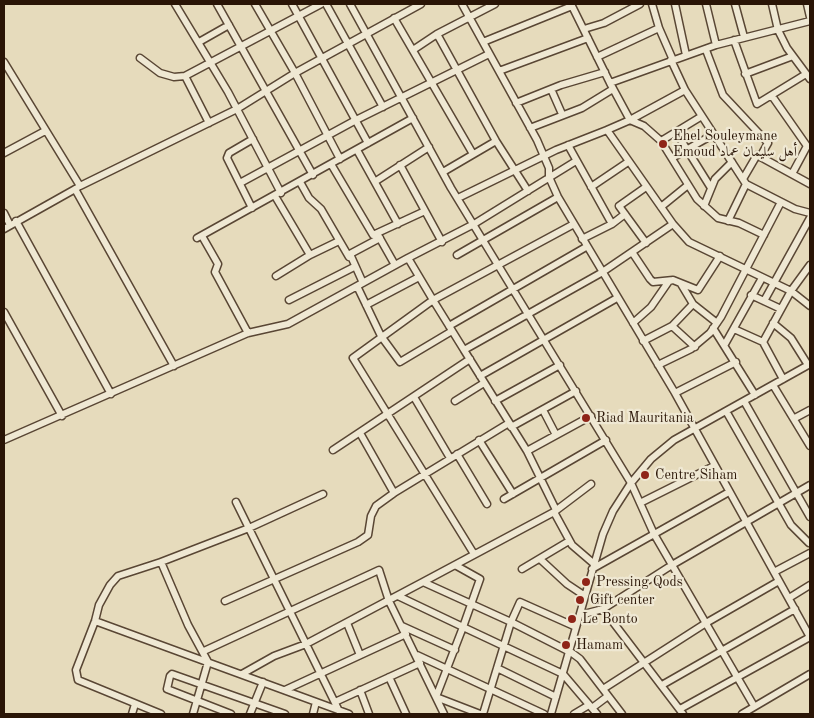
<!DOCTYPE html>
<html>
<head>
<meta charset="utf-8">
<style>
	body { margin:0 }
	#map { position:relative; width:814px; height:718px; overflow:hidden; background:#e6dbbc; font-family:"Old Standard TT",serif }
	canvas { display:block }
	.frame { position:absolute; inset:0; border:5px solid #2a1506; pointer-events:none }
</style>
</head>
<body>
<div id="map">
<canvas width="814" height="718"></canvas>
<div class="frame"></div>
</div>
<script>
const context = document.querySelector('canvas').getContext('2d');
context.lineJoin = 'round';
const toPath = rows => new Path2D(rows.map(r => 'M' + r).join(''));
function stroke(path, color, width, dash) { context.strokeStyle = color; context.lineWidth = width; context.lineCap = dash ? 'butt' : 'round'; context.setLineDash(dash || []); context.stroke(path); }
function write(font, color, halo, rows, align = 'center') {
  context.font = font + ' "Old Standard TT",Amiri,serif'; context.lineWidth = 4.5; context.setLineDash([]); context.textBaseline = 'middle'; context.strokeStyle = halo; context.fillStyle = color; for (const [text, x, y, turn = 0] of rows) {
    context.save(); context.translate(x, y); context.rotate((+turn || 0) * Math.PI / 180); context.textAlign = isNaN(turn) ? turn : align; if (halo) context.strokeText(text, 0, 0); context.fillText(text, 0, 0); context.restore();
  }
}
const minor = toPath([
	[175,4,228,92,281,193],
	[217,4,313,175],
	[255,4,295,73,421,4],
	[292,4,368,143],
	[326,4,383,107],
	[350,4,451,188,631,483,654,534,754,706],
	[462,4,537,140,549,168,549,177,558,197,675,393,810,637],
	[571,4,610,83,716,45,810,21],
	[652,4,659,28],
	[675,4,686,55],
	[706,4,716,45],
	[735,4,744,37],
	[772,4,778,30,787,48,810,79],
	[807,4,810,17],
	[394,18,473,154],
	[584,29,604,23,640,4],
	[437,34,496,141,528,191],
	[734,40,757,104,806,74],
	[199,42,229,25],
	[483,42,572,6],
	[413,50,437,34,495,4],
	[706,50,723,95,768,143,760,157],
	[597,57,659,28,673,60],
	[140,58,160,73,174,77,185,76,321,4],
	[671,60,685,90,746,184,795,209,810,213],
	[4,62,80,186,237,109,295,73,340,159],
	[499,71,588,38],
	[745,74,793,56],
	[185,76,209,123],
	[610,83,630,120,607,130,673,224],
	[551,89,562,114],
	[772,96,807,146,792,174],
	[516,103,561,85,605,72],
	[630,120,644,126,661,141,697,199,718,218,739,223,764,235],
	[630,120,685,90],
	[530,128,582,108,613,89],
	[676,132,711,188],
	[661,141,702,116],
	[568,145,612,224],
	[357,150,398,224],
	[4,153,45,131],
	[672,158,714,134],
	[331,164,373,235,425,211],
	[400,165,442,242],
	[443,172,496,141],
	[743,179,757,155,810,184],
	[376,181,429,147],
	[300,182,309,198,321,209,349,257],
	[240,183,356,120,489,54],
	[591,187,628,162],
	[75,189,174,366],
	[275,196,310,255],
	[458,198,556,150,607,130],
	[704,206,715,179,732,162],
	[661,207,688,185],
	[252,208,227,158,229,153,253,139],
	[4,213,10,225],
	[16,221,111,394],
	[728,221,746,184],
	[574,224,433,300,464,350,601,273,673,224,689,242,791,291,810,306],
	[4,229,77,188],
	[378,235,395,265],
	[202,236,218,264,215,272,248,333],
	[197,238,413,118],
	[582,239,612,224,625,214],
	[646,243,619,206,646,187],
	[632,252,650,279,653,282,673,280],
	[457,255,558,197],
	[276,276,310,255,339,241],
	[363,283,350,254,380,238],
	[681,284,693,304],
	[357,286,381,336,400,362,452,331],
	[751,295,781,309],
	[289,300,354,267],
	[764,301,810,218],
	[366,305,419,277],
	[4,312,62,416],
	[633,323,651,307,669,281,673,280,698,290,720,256],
	[773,323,791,338,808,365],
	[449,326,586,247],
	[672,326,695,347],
	[713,328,755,395],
	[734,329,763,342,783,379],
	[643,341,672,326,693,304,717,323],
	[763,342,791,291,810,265],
	[725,344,762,278],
	[464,350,527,451,556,510],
	[658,365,691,349,710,333,721,317,781,202],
	[480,376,617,298],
	[773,385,810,446],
	[675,393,736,362],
	[414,397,450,458],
	[455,401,484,383],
	[495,401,560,365],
	[744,401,810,517],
	[543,410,556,435],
	[726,411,791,525,809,543],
	[795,418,810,410],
	[511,427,576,391],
	[360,433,394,493,509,423],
	[4,440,248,333,288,324,408,258],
	[479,440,513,494],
	[333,450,470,359],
	[527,451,591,416],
	[457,454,487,504],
	[504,499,606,440],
	[236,502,339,711],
	[640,503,714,466],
	[554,512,572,545,593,563],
	[474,554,353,358,433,300,408,258,474,224,576,161],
	[540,559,567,584,585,596],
	[161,562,188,625,208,662,193,714],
	[455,565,480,579,463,627,563,674,597,714],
	[522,569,569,541],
	[592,569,729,492],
	[774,572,810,553],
	[423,582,554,512,591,484],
	[398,596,463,627,436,697,480,714],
	[789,598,810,585],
	[225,601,358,542,368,535,371,516,376,506,394,493],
	[603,609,683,714],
	[580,615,603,609,672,565,810,485],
	[95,621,349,714],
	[347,623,360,655],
	[402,626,455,650],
	[204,651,379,570,389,601,444,714],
	[417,655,544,714],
	[497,668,556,697],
	[242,674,274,656,306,644,423,582,511,622,572,653,580,659,622,714],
	[389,677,406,714],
	[662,685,795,609],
	[603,689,706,623,779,581],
	[285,690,406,634],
	[360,690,369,714],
	[335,702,420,663],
	[592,708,608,696],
	[680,709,810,637],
	[132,714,135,704],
	[161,714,78,680,76,670,95,621,99,605,110,585,118,576,161,562,249,528,323,494],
	[231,714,167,689,170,676,172,674,285,714],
	[250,714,263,682],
	[313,714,316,702],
	[483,714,511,622,520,602,576,627],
	[551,714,603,534,613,511,631,483,651,459,674,440,810,364],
	[574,714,589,705],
	[742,714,810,674]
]);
stroke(minor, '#594634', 9);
stroke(minor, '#efe8d3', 6);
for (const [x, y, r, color] of [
	[663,144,5,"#8f2418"],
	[586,418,5,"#8f2418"],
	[645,475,5,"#8f2418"],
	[586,582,5,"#8f2418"],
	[580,600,5,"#8f2418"],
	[572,619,5,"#8f2418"],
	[566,645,5,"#8f2418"]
]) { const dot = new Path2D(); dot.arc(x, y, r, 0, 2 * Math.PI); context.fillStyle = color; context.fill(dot); stroke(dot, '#efe8d3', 2); }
write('14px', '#2a1506', '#efe8d3', [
	["Ehel Souleymane",673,136],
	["Emoud أهل سليمان عماد",673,152],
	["Riad Mauritania",596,418],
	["Centre Siham",655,475],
	["Pressing Qods",596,582],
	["Gift center",590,600],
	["Le Bonto",582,619],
	["Hamam",576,645]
], 'left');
</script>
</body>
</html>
